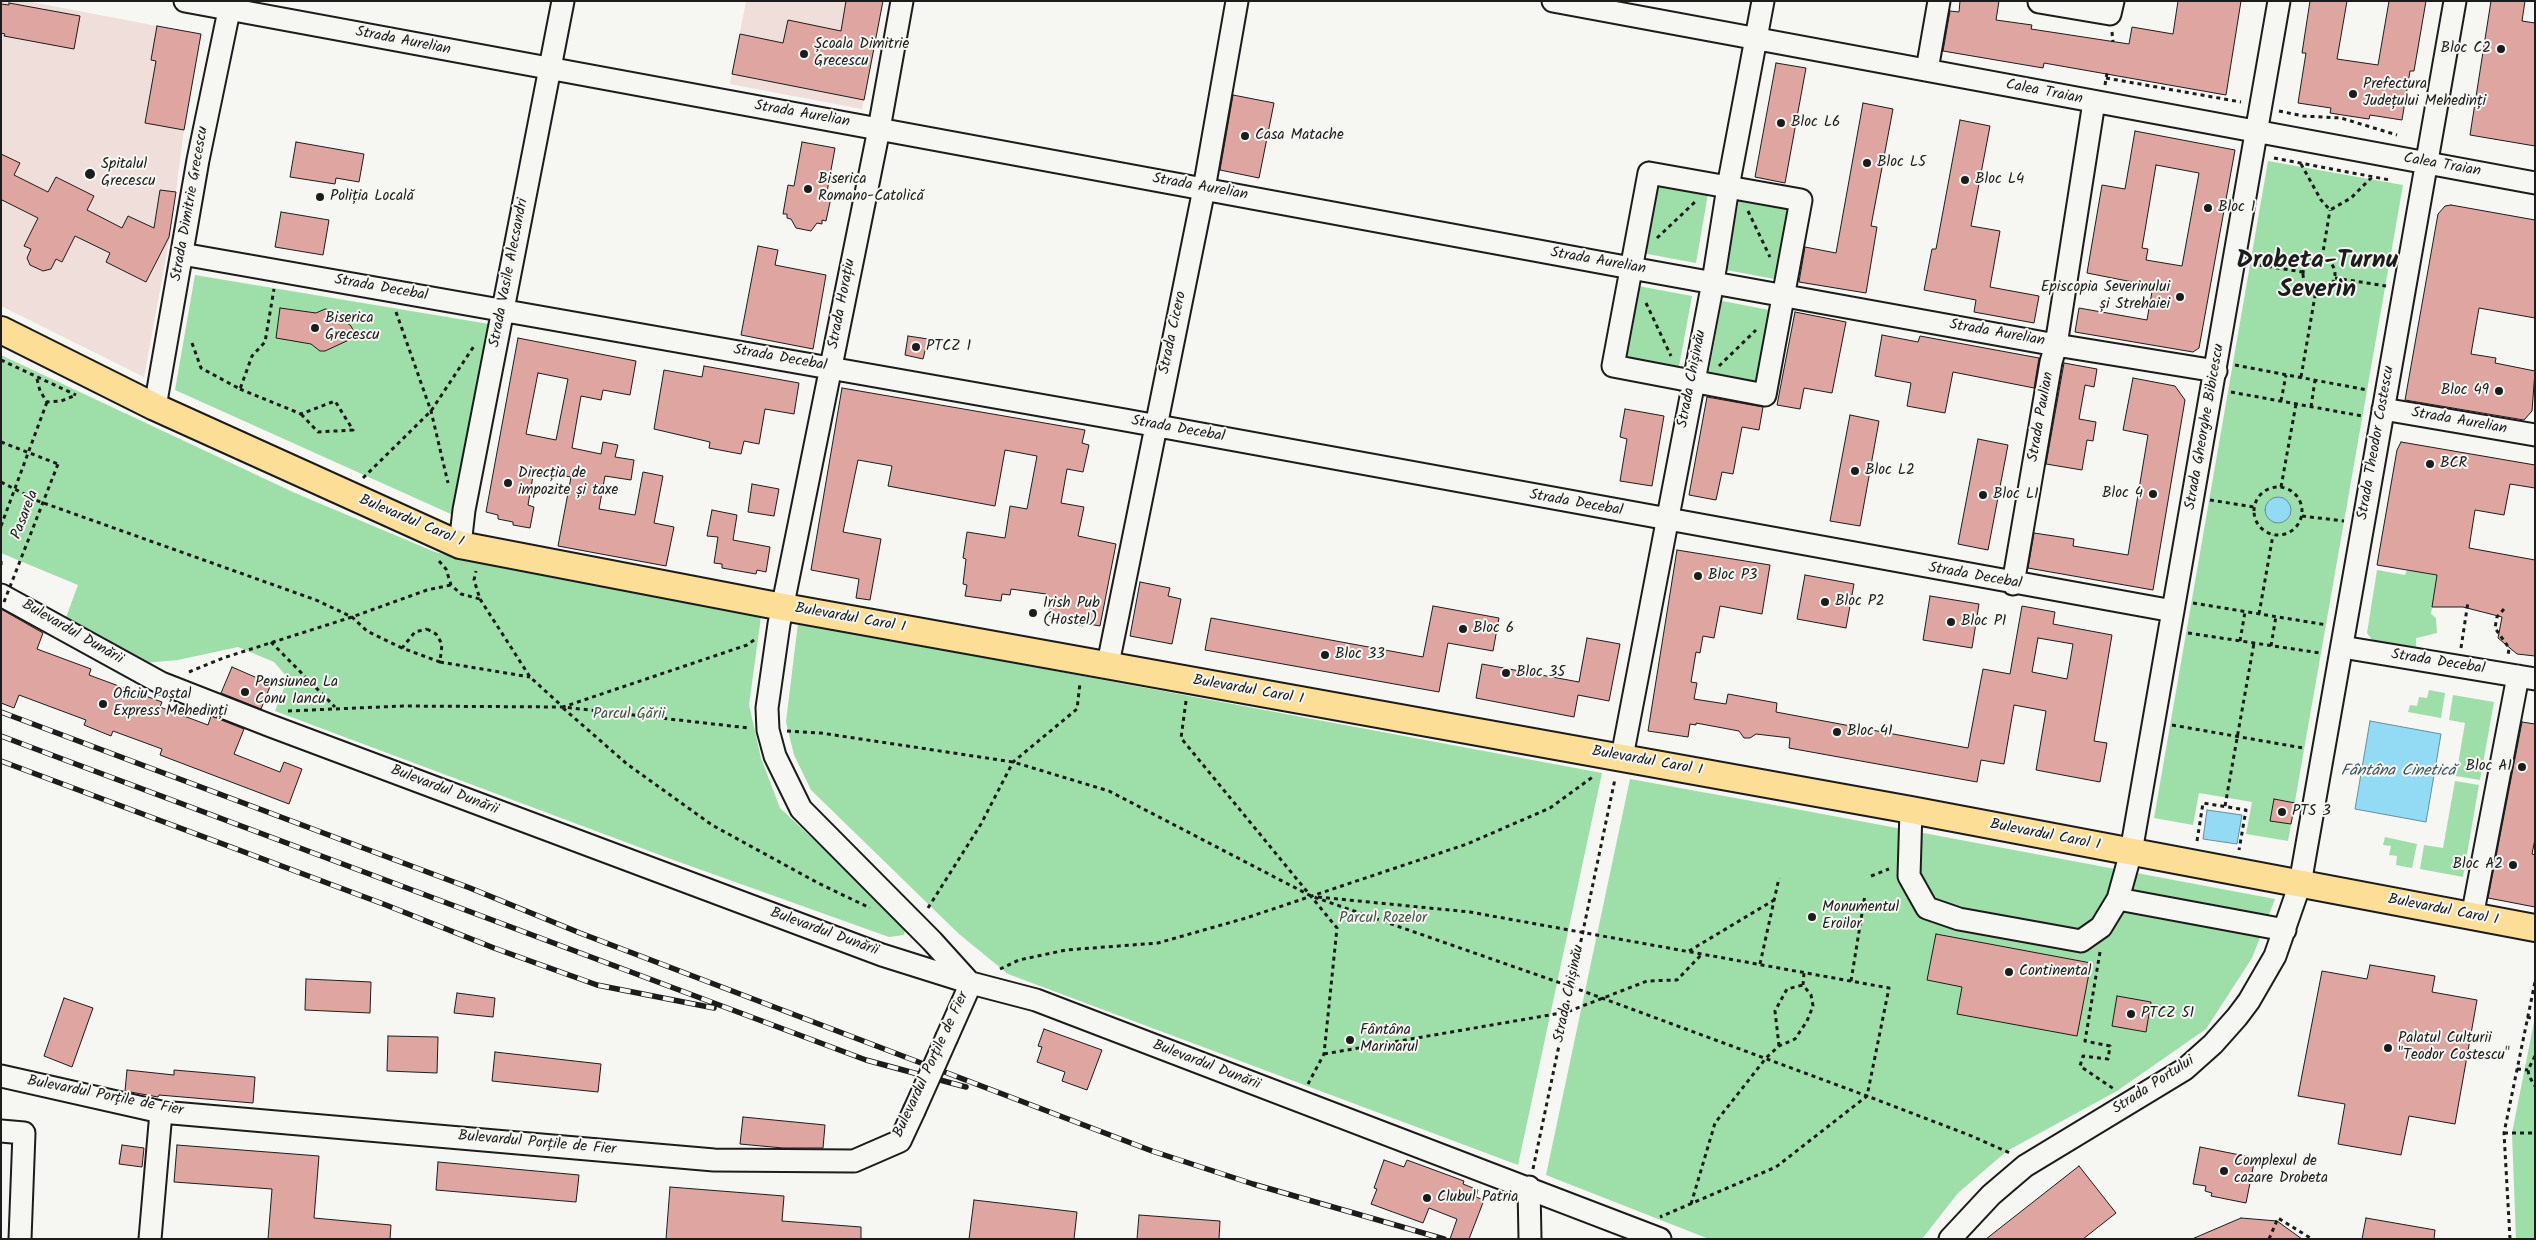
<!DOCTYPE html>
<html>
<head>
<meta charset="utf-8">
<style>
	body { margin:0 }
	#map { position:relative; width:2536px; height:1240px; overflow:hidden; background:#f6f6f2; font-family:Kalam,sans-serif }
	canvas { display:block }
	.frame { position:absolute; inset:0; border:2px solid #1c1c1c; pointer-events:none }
</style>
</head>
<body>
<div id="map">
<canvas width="2536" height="1240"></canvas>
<div class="frame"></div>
</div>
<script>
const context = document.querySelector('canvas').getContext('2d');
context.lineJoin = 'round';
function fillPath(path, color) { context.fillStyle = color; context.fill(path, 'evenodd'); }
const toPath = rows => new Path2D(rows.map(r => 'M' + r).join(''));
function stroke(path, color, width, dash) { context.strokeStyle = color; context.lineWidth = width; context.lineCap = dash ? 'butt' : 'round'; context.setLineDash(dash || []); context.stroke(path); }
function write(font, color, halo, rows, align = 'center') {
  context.font = font + ' Kalam,sans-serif'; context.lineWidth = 4; context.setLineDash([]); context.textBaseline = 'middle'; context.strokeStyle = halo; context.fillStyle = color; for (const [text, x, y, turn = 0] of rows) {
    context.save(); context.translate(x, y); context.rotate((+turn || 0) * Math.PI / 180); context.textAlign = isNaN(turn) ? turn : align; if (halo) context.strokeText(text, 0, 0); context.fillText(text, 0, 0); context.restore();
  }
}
fillPath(toPath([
	[1,1,26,1,157,26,184,130,170,236,144,377,1,306],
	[746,1,883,1,862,109,730,84]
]), '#efded9');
fillPath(toPath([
	[2268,161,2403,185,2288,841,2246,834,2252,802,2199,793,2193,825,2154,818],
	[1655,178,1709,188,1696,263,1642,253],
	[1740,194,1794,204,1780,280,1726,270],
	[195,275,489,324,453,515,175,390],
	[1638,286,1692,296,1678,372,1624,362],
	[1722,301,1775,311,1762,386,1708,376],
	[1,355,295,493,435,552,497,567,761,617,749,705,761,758,780,808,906,926,904,935,889,937,668,858,275,711,288,678,274,662,238,647,178,660,143,663,65,620,78,585,1,553],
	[2377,570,2405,575,2407,570,2437,575,2431,614,2436,618,2437,633,2416,638,2416,647,2372,640,2367,633],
	[798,623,1602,773,1518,1165,1008,974,959,934,811,790,794,755,786,722],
	[2429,690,2445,693,2441,718,2408,712,2410,705,2417,706,2419,697,2427,698],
	[2453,695,2494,702,2480,780,2456,776,2465,723,2449,720],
	[1630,779,1785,807,2275,899,2252,958,2206,1029,2117,1091,2007,1151,1958,1193,1922,1239,1709,1239,1546,1175],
	[2455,781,2479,785,2463,877,2420,869,2424,845,2443,848],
	[2385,837,2417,844,2412,868,2396,865,2397,856,2389,855,2391,846,2383,845],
	[2535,1017,2535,1239,2516,1239,2512,1133]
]), '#9edfa9');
const water = toPath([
	'2265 510a13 13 0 1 1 26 0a13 13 0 1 1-26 0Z',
	[2370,721,2441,734,2426,822,2355,809,2370,721],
	[2207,810,2242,815,2237,844,2203,839,2207,810]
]);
fillPath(water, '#93dbf4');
stroke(water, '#638f9e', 1);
const building = toPath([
	[846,1,883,1,864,100,732,74,740,34,783,43,788,20,841,31,846,1],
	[1960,1,1999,1,1996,20,2032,25,2031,29,2129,44,2132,27,2173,34,2178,1,2241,1,2226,95,2044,63,2043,68,1943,51,1950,11,1959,12,1960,1],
	[2310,1,2347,1,2337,59,2378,65,2389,1,2426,1,2414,71,2410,71,2402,120,2370,115,2369,119,2349,116,2330,113,2331,108,2298,103,2306,53,2302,53,2310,1],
	[2491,1,2525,1,2522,21,2535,23,2535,146,2470,135,2491,1],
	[9,3,80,16,74,49,4,36,5,34,1,33,1,4,9,5,9,3],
	[157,26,201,34,184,130,145,123,156,61,151,60,157,26],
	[1776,63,1806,68,1785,183,1755,177,1776,63],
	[1233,95,1274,103,1259,178,1220,170,1233,95],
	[1863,103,1893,109,1871,226,1877,227,1866,293,1799,282,1805,247,1836,253,1863,103],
	[1960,120,1990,126,1971,226,2000,231,1990,287,2039,296,2034,323,1974,312,1976,300,1924,290,1932,249,1936,249,1960,120],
	[2135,131,2235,150,2199,348,2193,352,2075,332,2079,308,2147,320,2153,286,2087,273,2102,185,2125,189,2135,131],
	[2156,165,2199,173,2182,266,2146,260,2148,249,2142,248,2156,165],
	[296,142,364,154,359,182,336,178,335,184,290,177,296,142],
	[802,142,835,148,827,192,832,193,826,221,822,220,822,224,817,223,811,231,796,228,791,219,787,218,787,214,783,214,788,185,794,186,802,142],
	[1,154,20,163,14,175,48,192,56,177,94,196,87,210,122,228,128,216,154,228,160,190,176,192,169,237,146,282,106,262,110,253,75,236,62,262,56,259,51,269,43,271,30,265,27,258,31,249,24,246,38,218,2,200,1,202,1,154],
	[2451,205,2535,220,2535,318,2479,308,2471,354,2496,358,2495,363,2535,371,2532,411,2524,420,2405,400,2438,214,2445,206,2451,205],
	[281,212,329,220,323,255,275,247,281,212],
	[758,246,778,250,775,265,826,275,813,349,741,335,758,246],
	[280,308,316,313,325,309,331,310,351,326,353,330,351,339,325,351,320,351,311,344,276,338,280,308],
	[1795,312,1846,322,1832,393,1804,388,1800,409,1777,405,1795,312],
	[1882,335,1918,342,1920,336,2039,358,2034,388,1953,372,1945,413,1907,406,1911,383,1875,376,1882,335],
	[908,336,928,339,923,359,905,355,908,336],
	[518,338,636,361,630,395,603,390,601,400,581,396,572,448,601,454,603,442,618,445,615,457,634,460,631,480,605,476,599,509,635,515,643,472,663,476,654,523,674,527,666,566,558,546,571,477,534,470,528,505,534,507,530,528,513,525,513,522,498,519,498,515,486,512,518,338],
	[538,373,568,379,556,440,526,434,538,373],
	[2064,363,2097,369,2094,387,2085,385,2079,419,2096,422,2093,441,2087,440,2082,470,2046,464,2064,363],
	[704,366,799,383,794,414,765,409,759,444,744,441,741,454,709,448,710,442,654,429,664,370,702,377,704,366],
	[2133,378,2175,386,2185,400,2153,590,2028,568,2034,533,2074,539,2073,546,2128,555,2148,435,2123,430,2133,378],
	[842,388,1085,430,1082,443,1089,445,1083,472,1067,469,1061,503,1084,507,1078,536,1116,544,1100,626,1083,623,1083,626,1048,616,1051,602,1045,601,1046,594,1011,589,1010,595,1002,594,1001,601,965,596,967,585,963,584,966,559,963,558,967,532,1005,538,1010,506,1027,509,1037,456,1005,450,995,506,888,486,892,466,858,460,843,532,881,539,870,600,856,598,859,579,811,570,842,388],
	[1707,397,1763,407,1759,430,1742,427,1733,474,1722,472,1716,500,1689,495,1707,397],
	[1625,409,1664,416,1652,486,1620,481,1627,439,1620,437,1625,409],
	[1850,415,1879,421,1860,526,1830,521,1850,415],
	[1978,439,2008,445,1988,550,1958,544,1978,439],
	[2401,442,2535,465,2535,488,2510,484,2504,515,2475,510,2469,548,2535,560,2535,656,2517,654,2498,638,2502,617,2463,607,2432,607,2437,575,2377,565,2397,450,2401,442],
	[752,484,779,489,774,516,748,512,752,484],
	[712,510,737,515,733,540,770,547,766,572,757,570,756,574,722,568,722,564,714,563,718,537,707,536,712,510],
	[1677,550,1770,565,1762,614,1720,606,1714,638,1703,636,1700,653,1696,652,1691,682,1697,683,1694,699,1726,704,1728,694,1777,703,1776,712,1968,748,1983,669,2010,674,2022,606,2055,612,2053,624,2112,635,2094,741,2107,743,2100,782,2036,770,2046,711,2014,705,2004,764,1981,760,1977,782,1789,748,1790,738,1756,734,1750,738,1744,738,1739,731,1696,723,1696,725,1690,724,1688,737,1648,731,1677,550],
	[2038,638,2073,644,2067,679,2032,672,2038,638],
	[1805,575,1854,584,1846,628,1797,619,1805,575],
	[1140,582,1170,588,1168,596,1181,599,1172,644,1130,636,1140,582],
	[1930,596,1979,604,1972,648,1923,640,1930,596],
	[1433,606,1499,618,1493,651,1448,643,1439,692,1205,650,1211,618,1423,657,1433,606],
	[1,609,43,633,37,649,91,669,89,675,162,702,160,707,208,725,211,716,244,729,234,754,280,772,284,762,302,769,289,804,160,755,162,749,113,731,111,736,84,725,86,720,19,695,14,708,1,703,1,609],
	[1587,638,1620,644,1609,701,1578,695,1574,717,1476,698,1482,664,1579,682,1587,638],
	[232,667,271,684,261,709,221,693,232,667],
	[2522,722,2535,724,2535,839,2532,854,2535,855,2535,907,2488,898,2522,722],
	[2274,799,2295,803,2291,824,2270,821,2274,799],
	[1936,934,2091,963,2077,1036,1957,1014,1962,987,1927,980,1936,934],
	[2370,965,2435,976,2432,992,2477,1000,2455,1124,2409,1116,2401,1155,2338,1144,2345,1104,2298,1096,2322,971,2367,979,2370,965],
	[306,979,371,982,370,1013,305,1010,306,979],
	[457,993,495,998,493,1017,454,1013,457,993],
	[2117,996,2151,1002,2146,1032,2112,1026,2117,996],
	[64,998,93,1008,72,1067,44,1056,64,998],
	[1044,1029,1102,1050,1087,1090,1062,1081,1065,1072,1037,1062,1042,1047,1038,1046,1044,1029],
	[388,1036,438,1037,437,1073,387,1071,388,1036],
	[495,1052,601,1064,598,1092,492,1081,495,1052],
	[127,1070,174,1075,174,1070,255,1077,253,1103,159,1095,158,1097,125,1091,127,1070],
	[743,1117,825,1125,823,1148,783,1148,740,1144,743,1117],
	[122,1145,144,1148,142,1167,119,1164,122,1145],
	[177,1145,319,1156,314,1218,391,1225,390,1239,268,1239,272,1189,174,1182,177,1145],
	[2200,1147,2255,1158,2246,1203,2211,1196,2212,1193,2205,1191,2206,1186,2193,1184,2200,1147],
	[1384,1160,1404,1167,1407,1160,1464,1181,1463,1184,1478,1190,1476,1197,1484,1200,1469,1239,1450,1239,1457,1219,1429,1208,1423,1223,1371,1204,1377,1189,1374,1188,1384,1160],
	[438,1162,579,1175,576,1202,436,1190,438,1162],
	[2079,1166,2116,1213,2083,1239,1986,1239,2079,1166],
	[670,1187,784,1196,782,1221,861,1227,861,1239,666,1239,670,1187],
	[974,1200,1077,1212,1074,1239,969,1239,974,1200],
	[1139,1215,1220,1221,1219,1239,1137,1239,1139,1215],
	[2241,1218,2277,1221,2302,1239,2192,1239,2241,1218],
	[2366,1218,2435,1230,2434,1239,2362,1239,2366,1218]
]);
fillPath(building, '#dfa5a0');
stroke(building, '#1c1c1c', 1);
const minor = toPath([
	[185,1,1631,268,2056,345,2216,371],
	[902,1,879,129,779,624,767,708,768,730,775,756,801,809,932,941,970,983],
	[1553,1,2535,183],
	[2039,2,2110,14,2113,1],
	[1927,70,1939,1],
	[1649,173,1801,200,1765,395,1613,366,1649,173],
	[182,254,1125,420,2173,611],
	[155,407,198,160,231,1],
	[2383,409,2535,435],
	[460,545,464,510,563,1],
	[2013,584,2051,362,2056,345,2094,102],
	[1,595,161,683,271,726,882,955,971,983,1036,1000,1660,1239],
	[2342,647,2535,679],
	[1108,664,1204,189,1237,1],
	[1622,757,1713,282,1728,187,1763,1],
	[1911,810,1909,876,1927,908,1959,919,2081,941,2101,927,2118,899,2131,852,2279,1],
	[2118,899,2285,930],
	[2472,917,2518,676],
	[947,1037,971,983],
	[1,1076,161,1112,714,1160,854,1161,900,1141,914,1111],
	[1,1131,24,1133,20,1239],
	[1529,1187,1530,1239],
	[150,1239,161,1112],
	[1950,1239,1991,1195,2025,1166,2185,1069,2213,1044,2237,1017,2249,1001,2275,956,2300,884,2455,1]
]);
const major = toPath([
	[1,330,155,407,460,545,767,604,1911,810,2535,928]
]);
stroke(minor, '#1c1c1c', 25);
stroke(major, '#1c1c1c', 30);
stroke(toPath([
	[2112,32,2113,42],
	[2106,78,2241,102],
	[2105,85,2107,73],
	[2279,111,2303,116,2341,118,2397,135],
	[2274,158,2390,180],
	[2301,164,2321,200,2330,210,2351,198,2372,177],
	[1748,211,1770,257],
	[1657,238,1696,201],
	'2303 274a16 16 0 1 1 32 0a16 16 0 1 1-32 0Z',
	[2322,258,2330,210],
	[2252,264,2303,272],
	[2335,278,2386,286],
	[1646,303,1671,356],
	[396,312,431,411,448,483],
	[192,343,201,368,240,389,252,356,265,342,274,289],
	[1,360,76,395],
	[2235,365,2367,390],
	[1719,366,1756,330],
	[2301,377,2316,290],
	[37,379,40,391,47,402,61,401,76,395],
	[240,389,301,414,335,401,353,430,318,432,301,414],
	[2231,392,2362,416],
	[2281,401,2286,375],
	[2311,407,2315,380],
	[1,442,58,464],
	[363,478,431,411,474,346],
	[1,482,38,501,316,600,352,617,367,631,402,648],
	'2254 511a24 24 0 1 1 48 0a24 24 0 1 1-48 0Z',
	[2281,487,2296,404],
	[2210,500,2254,507],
	[2302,516,2344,521],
	[1,526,47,402],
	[1,561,1,566],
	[439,561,446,569,451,585,461,594,480,599,474,580,476,571],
	[480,599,530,677,563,707,747,645,757,638],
	[2193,603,2327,625],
	[2504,609,2497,617,2495,628,2509,648,2508,656],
	[2259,614,2273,535],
	[427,629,436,634,442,644,440,662,402,648,415,632,427,629],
	[2188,633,2320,653],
	[2240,641,2245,612],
	[271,642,335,707],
	[2271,646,2276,616],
	[2461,648,2468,602],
	[440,662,530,677],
	[189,672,223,658,352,617,427,590,451,585],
	[1186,701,1181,738,1337,928,1324,1054,1308,1084],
	[563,708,627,764,712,825,818,883,870,908],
	[288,711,403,706,563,707,749,728],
	[2172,725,2303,748],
	[787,731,821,733,1013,762,1109,791,1311,896,1572,987,1867,1096,1969,1135,2010,1153],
	[2225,806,2254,643],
	[2197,841,2203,803,2246,810,2239,850],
	[1871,876,1889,869],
	[1318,897,1470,912,1889,988,1867,1096,1776,1167,1660,1217],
	[928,908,981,824,1013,762,1077,709,1080,683],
	[1689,951,1774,900],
	[2100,952,2085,1041,2110,1046,2108,1059,2083,1056,2080,1066,2114,1089],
	[1760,964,1779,878],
	[1000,969,1019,960,1066,950,1158,943,1246,918,1467,844,1550,808,1594,776],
	[1851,981,1865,895],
	[2527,1017,2535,1019],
	[1779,1046,1775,1011,1787,989,1803,985],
	[1324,1054,1567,1012,1647,981,1677,980,1702,954],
	[2535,1056,2528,1070,2529,1076,2535,1086],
	[2517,1069,2528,1070],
	[2504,1133,2535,1133],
	[1533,1169,1615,779],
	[1691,1204,1715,1123,1766,1058,1779,1046,1795,1039,1807,1021,1813,1006,1811,995,1803,985,1804,973],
	[2269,1239,2278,1218,2312,1239],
	[2510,1239,2504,1133,2535,982]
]), '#1c1c1c', 3, [4, 4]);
stroke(minor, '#f6f6f2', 21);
stroke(major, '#fcde96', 26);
const rail = toPath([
	[1,712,470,888,580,933,1152,1151,1253,1184,1444,1239],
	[1,736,866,1060,966,1087],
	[1,761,386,905,494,948,597,985,714,1008]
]);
stroke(rail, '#1c1c1c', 5.5);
stroke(rail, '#f6f6f2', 4, [11]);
const minorBridge = toPath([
	[914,1111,947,1037]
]);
stroke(minorBridge, '#1c1c1c', 25, []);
stroke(toPath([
	[4,602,58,464]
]), '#1c1c1c', 3, [4, 4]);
stroke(minorBridge, '#f6f6f2', 21);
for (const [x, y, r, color] of [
	[2501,49,5,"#1c1c1c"],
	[804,54,5,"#1c1c1c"],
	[2353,94,5,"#1c1c1c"],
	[1781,123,5,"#1c1c1c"],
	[1245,136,5,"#1c1c1c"],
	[1867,163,5,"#1c1c1c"],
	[90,174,6,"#1c1c1c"],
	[1965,180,5,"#1c1c1c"],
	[808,189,5,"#1c1c1c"],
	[320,197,5,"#1c1c1c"],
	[2208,208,5,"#1c1c1c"],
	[2180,297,5,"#1c1c1c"],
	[315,328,5,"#1c1c1c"],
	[916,347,5,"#1c1c1c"],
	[2499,391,5,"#1c1c1c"],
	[2430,464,5,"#1c1c1c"],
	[1855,471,5,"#1c1c1c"],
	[508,483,5,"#1c1c1c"],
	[2153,494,5,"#1c1c1c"],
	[1983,495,5,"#1c1c1c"],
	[1698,576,5,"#1c1c1c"],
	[1825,602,5,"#1c1c1c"],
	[1033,613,5,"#1c1c1c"],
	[1951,622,5,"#1c1c1c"],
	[1463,629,5,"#1c1c1c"],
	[1325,655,5,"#1c1c1c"],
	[1506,673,5,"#1c1c1c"],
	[245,692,5,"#1c1c1c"],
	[103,704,5,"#1c1c1c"],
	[1837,732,5,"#1c1c1c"],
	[2522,767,5,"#1c1c1c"],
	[2282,812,5,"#1c1c1c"],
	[2513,865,5,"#1c1c1c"],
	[1812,917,5,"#1c1c1c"],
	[2009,972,5,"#1c1c1c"],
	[2131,1014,5,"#1c1c1c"],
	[1350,1040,5,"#1c1c1c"],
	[2388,1048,5,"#1c1c1c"],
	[2224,1171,5,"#1c1c1c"],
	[1427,1198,5,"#1c1c1c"]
]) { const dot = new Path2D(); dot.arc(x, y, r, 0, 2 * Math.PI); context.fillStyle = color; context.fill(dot); stroke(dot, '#f6f6f2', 2); }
write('15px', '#1c1c1c', '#f6f6f2', [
	["Strada Aurelian",403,42,11],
	["Calea Traian",2044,93,11],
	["Strada Aurelian",802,115,10],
	["Calea Traian",2442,166,10],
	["Strada Aurelian",1200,188,10],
	["Strada Dimitrie Grecescu",191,204,-80],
	["Strada Aurelian",1598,262,10],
	["Strada Vasile Alecsandri",510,273,-79],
	["Strada Decebal",381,289,10],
	["Strada Horațiu",843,304,-79],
	["Strada Cicero",1174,333,-78],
	["Strada Aurelian",1997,334,10],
	["Strada Decebal",780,359,10],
	["Strada Chișinău",1693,379,-79],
	["Strada Paulian",2042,417,-80],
	["Strada Aurelian",2459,422,10],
	["Strada Gheorghe Bibicescu",2206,427,-80],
	["Strada Decebal",1178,430,10],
	["Strada Theodor Costescu",2377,443,-80],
	["Strada Decebal",1576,504,10],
	["Pasarela",26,515,-69],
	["Bulevardul Carol I",411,522,23],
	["Strada Decebal",1975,577,10],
	["Bulevardul Carol I",850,619,10],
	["Bulevardul Dunării",72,633,30],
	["Strada Decebal",2438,663,9],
	["Bulevardul Carol I",1248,691,10],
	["Bulevardul Carol I",1647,762,10],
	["Bulevardul Dunării",444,791,21],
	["Bulevardul Carol I",2045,836,11],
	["Bulevardul Carol I",2443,911,11],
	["Bulevardul Dunării",824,933,20],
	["Strada Chișinău",1570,994,-78],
	["Bulevardul Porțile de Fier",932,1065,-65],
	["Bulevardul Dunării",1206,1066,21],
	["Strada Portului",2154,1086,-33],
	["Bulevardul Porțile de Fier",105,1097,11],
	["Bulevardul Porțile de Fier",537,1144,5]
]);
write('15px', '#1c1c1c', '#f6f6f2', [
	["Școala Dimitrie",814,45],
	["Grecescu",814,62],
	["Bloc C2",2491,49,"right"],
	["Prefectura",2363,85],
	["Județului Mehedinți",2363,102],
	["Bloc L6",1791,123],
	["Casa Matache",1255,136],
	["Bloc L5",1877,163],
	["Spitalul",101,165],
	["Grecescu",101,182],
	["Biserica",818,180],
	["Romano-Catolică",818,197],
	["Bloc L4",1975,180],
	["Poliția Locală",330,197],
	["Bloc 1",2218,208],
	["Episcopia Severinului",2170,288,"right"],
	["și Strehaiei",2170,305,"right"],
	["Biserica",325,319],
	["Grecescu",325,336],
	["PTCZ 1",926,347],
	["Bloc 49",2489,391,"right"],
	["BCR",2440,464],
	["Bloc L2",1865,471],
	["Direcția de",518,474],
	["impozite și taxe",518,491],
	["Bloc 4",2143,494,"right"],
	["Bloc L1",1993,495],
	["Bloc P3",1708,576],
	["Bloc P2",1835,602],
	["Irish Pub",1043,604],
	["(Hostel)",1043,621],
	["Bloc P1",1961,622],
	["Bloc 6",1473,629],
	["Bloc 33",1335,655],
	["Bloc 35",1516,673],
	["Pensiunea La",255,683],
	["Conu Iancu",255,700],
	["Oficiu Poștal",113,695],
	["Express Mehedinți",113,712],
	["Bloc 41",1847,732],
	["Bloc A1",2512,767,"right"],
	["PTS 3",2292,812],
	["Bloc A2",2503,865,"right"],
	["Monumentul",1822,908],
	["Eroilor",1822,925],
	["Continental",2019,972],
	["PTCZ 51",2141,1014],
	["Fântâna",1360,1031],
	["Marinarul",1360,1048],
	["Palatul Culturii",2398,1039],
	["\"Teodor Costescu\"",2398,1056],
	["Complexul de",2234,1162],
	["cazare Drobeta",2234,1179],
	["Clubul Patria",1437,1198]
], 'left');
write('15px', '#435646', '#f6f6f2', [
	["Parcul Gării",629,715],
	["Parcul Rozelor",1383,919]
]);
write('italic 16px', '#40555d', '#f6f6f2', [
	["Fântâna Cinetică",2398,772]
]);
write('bold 25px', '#1c1c1c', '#f6f6f2', [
	["Drobeta-Turnu",2317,263],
	["Severin",2317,292]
]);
</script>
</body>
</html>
